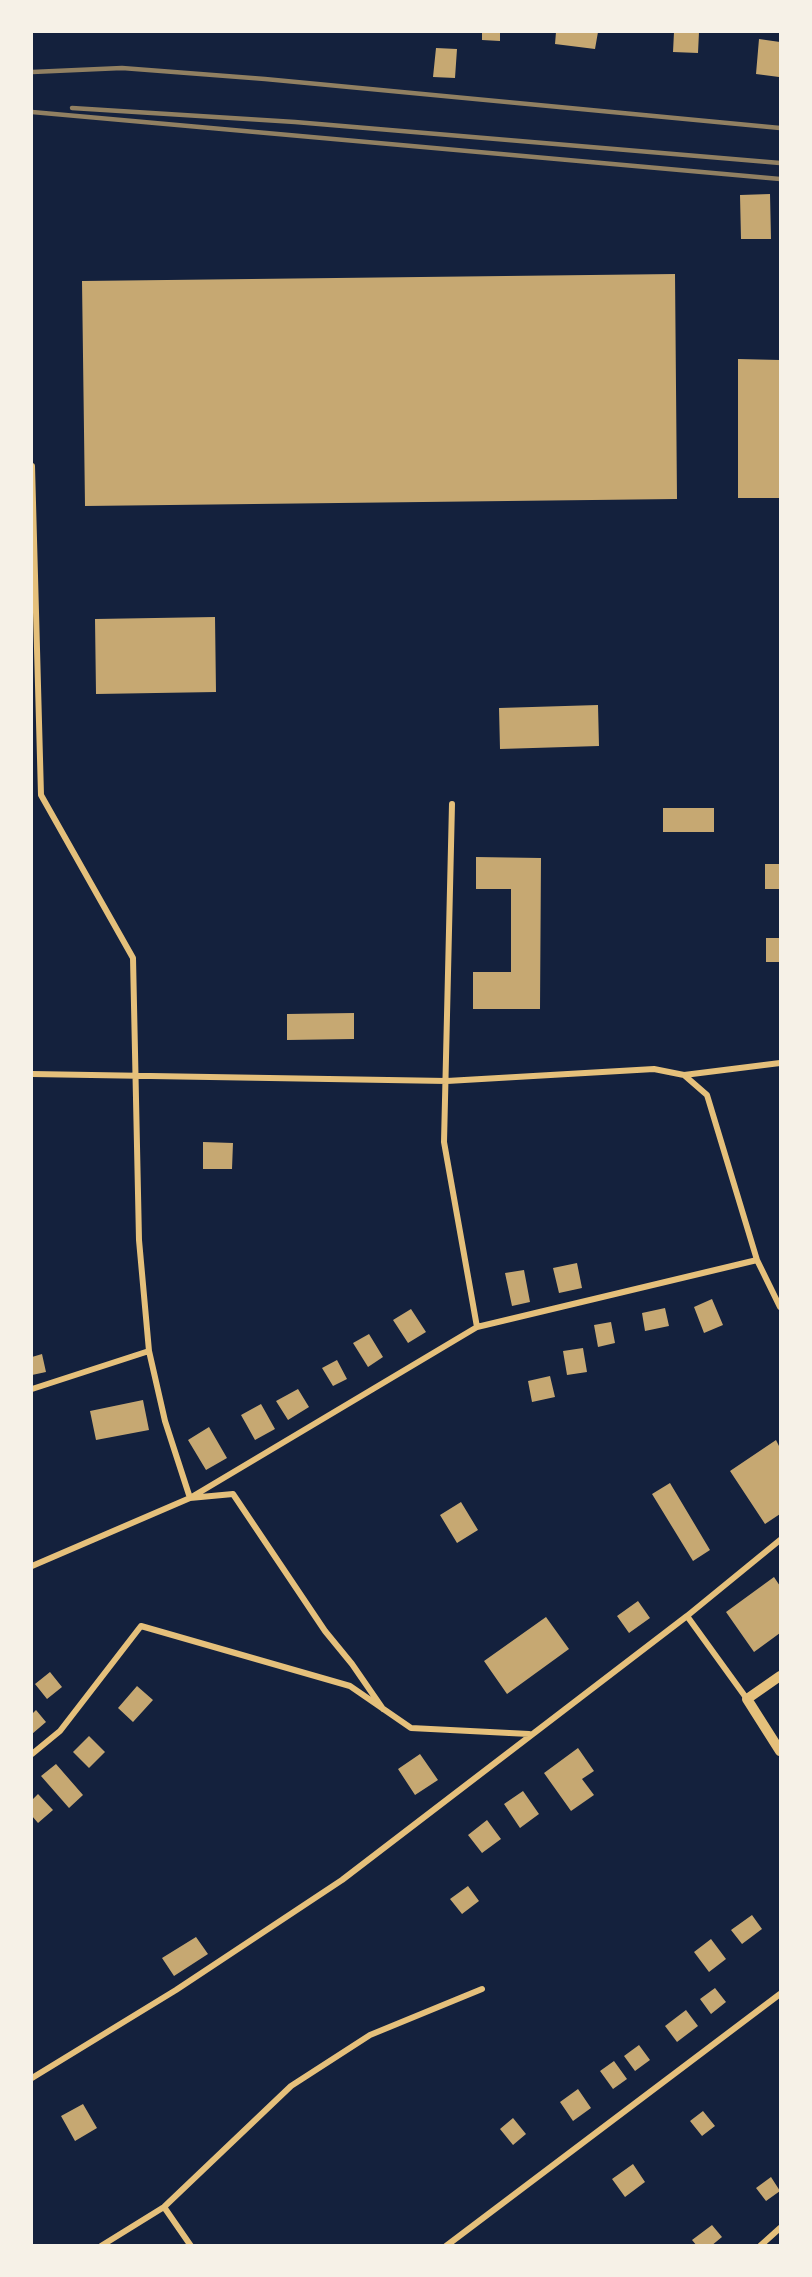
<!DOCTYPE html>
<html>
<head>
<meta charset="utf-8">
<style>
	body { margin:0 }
	#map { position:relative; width:812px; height:2277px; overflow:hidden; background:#14213d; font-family:"Work Sans",sans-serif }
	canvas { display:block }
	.frame { position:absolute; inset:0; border:33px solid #f6f1e7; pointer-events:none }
</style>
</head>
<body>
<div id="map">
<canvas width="812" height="2277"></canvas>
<div class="frame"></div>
</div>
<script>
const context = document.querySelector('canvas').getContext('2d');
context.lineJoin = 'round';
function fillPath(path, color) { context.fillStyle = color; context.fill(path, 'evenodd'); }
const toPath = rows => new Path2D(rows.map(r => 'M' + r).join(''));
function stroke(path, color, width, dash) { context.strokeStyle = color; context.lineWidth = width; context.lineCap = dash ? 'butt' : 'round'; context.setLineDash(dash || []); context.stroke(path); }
fillPath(toPath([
	[482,32,500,32,500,41,482,40],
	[556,32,598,32,595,49,555,44],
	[674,32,699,32,698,53,673,52],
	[759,39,780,42,779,77,756,74],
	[436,48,457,49,455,78,433,77],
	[770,194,771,239,741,239,740,195],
	[675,274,677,499,85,506,82,281],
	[738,359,780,360,780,498,738,498],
	[215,617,216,692,96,694,95,619],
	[598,705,599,746,500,749,499,708],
	[663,808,714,808,714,832,663,832],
	[476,857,541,858,540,1009,473,1009,473,972,511,972,511,889,476,889],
	[765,864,780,864,780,889,765,889],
	[766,938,780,938,780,962,766,962],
	[354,1013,354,1039,287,1040,287,1014],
	[203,1142,233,1143,232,1169,203,1169],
	[577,1263,582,1288,559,1293,553,1268],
	[524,1270,530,1302,512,1306,505,1273],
	[712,1299,723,1325,704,1333,694,1307],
	[665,1308,669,1326,645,1331,642,1313],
	[411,1309,426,1332,408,1343,393,1320],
	[611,1322,615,1343,598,1347,594,1325],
	[369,1334,383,1357,368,1367,353,1343],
	[583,1348,587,1372,567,1375,563,1351],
	[42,1354,46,1372,32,1375,32,1357],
	[337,1360,347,1379,333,1386,322,1368],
	[550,1376,555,1397,532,1402,528,1381],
	[298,1389,309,1407,288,1420,276,1401],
	[143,1400,149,1430,96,1440,90,1411],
	[261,1404,275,1429,255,1440,241,1415],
	[209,1427,227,1458,206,1470,188,1440],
	[776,1440,780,1448,780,1514,765,1524,730,1471],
	[670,1483,710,1550,693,1561,652,1494],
	[461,1502,478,1530,457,1543,440,1515],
	[774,1577,780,1586,780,1633,754,1652,726,1612],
	[638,1601,650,1618,629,1633,617,1616],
	[546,1617,569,1649,507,1694,484,1661],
	[50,1672,62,1687,47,1699,35,1684],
	[137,1686,153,1700,133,1722,118,1708],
	[36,1710,46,1722,32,1734,32,1714],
	[89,1736,105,1752,89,1768,73,1752],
	[578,1748,594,1771,582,1779,594,1795,571,1811,544,1773],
	[420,1754,438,1780,415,1795,398,1769],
	[56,1764,83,1795,69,1808,41,1776],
	[523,1791,539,1814,520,1828,504,1804],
	[38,1794,53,1810,38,1823,32,1816,32,1800],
	[487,1820,501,1839,482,1853,468,1835],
	[468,1886,479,1901,462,1914,450,1899],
	[752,1915,762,1929,742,1944,731,1930],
	[196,1937,208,1954,174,1976,162,1958],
	[711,1939,726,1959,709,1972,694,1952],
	[715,1988,726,2002,711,2014,700,1999],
	[686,2010,698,2026,677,2042,665,2026],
	[639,2045,650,2060,635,2071,624,2056],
	[614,2061,627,2079,613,2089,600,2071],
	[578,2089,591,2108,573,2121,560,2102],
	[83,2104,97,2128,75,2141,61,2116],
	[703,2111,715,2126,702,2136,690,2121],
	[513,2118,526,2134,513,2145,500,2129],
	[633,2164,645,2182,625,2197,612,2179],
	[771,2177,780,2191,766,2201,756,2188],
	[712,2225,722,2237,711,2246,697,2246,692,2240]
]), '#c6a872');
stroke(toPath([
	[32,466,41,795,133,958,139,1240,149,1351,165,1421,190,1498,233,1494,325,1631,352,1664,383,1709],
	[452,804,444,1142,477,1327],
	[32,1074,447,1081,654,1069,684,1075,707,1095,757,1260,780,1307],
	[684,1075,780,1063],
	[32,1389,149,1351],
	[32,1566,190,1498,477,1327,757,1260],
	[687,1616,747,1699],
	[32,1754,60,1731,141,1626,350,1686,411,1728,529,1734],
	[32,2078,176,1990,342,1880,687,1616,780,1540],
	[164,2207,191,2246],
	[101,2246,164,2207,291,2086,370,2035,482,1989],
	[446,2246,780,1994],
	[760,2246,780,2228]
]), '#e5c07b', 6);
stroke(toPath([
	[780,1676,747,1699,780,1751]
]), '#e5c07b', 10);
stroke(toPath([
	[32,72,122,68,265,79,780,128],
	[72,108,295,122,780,163],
	[32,112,780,179]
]), '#918062', 4.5);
</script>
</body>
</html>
